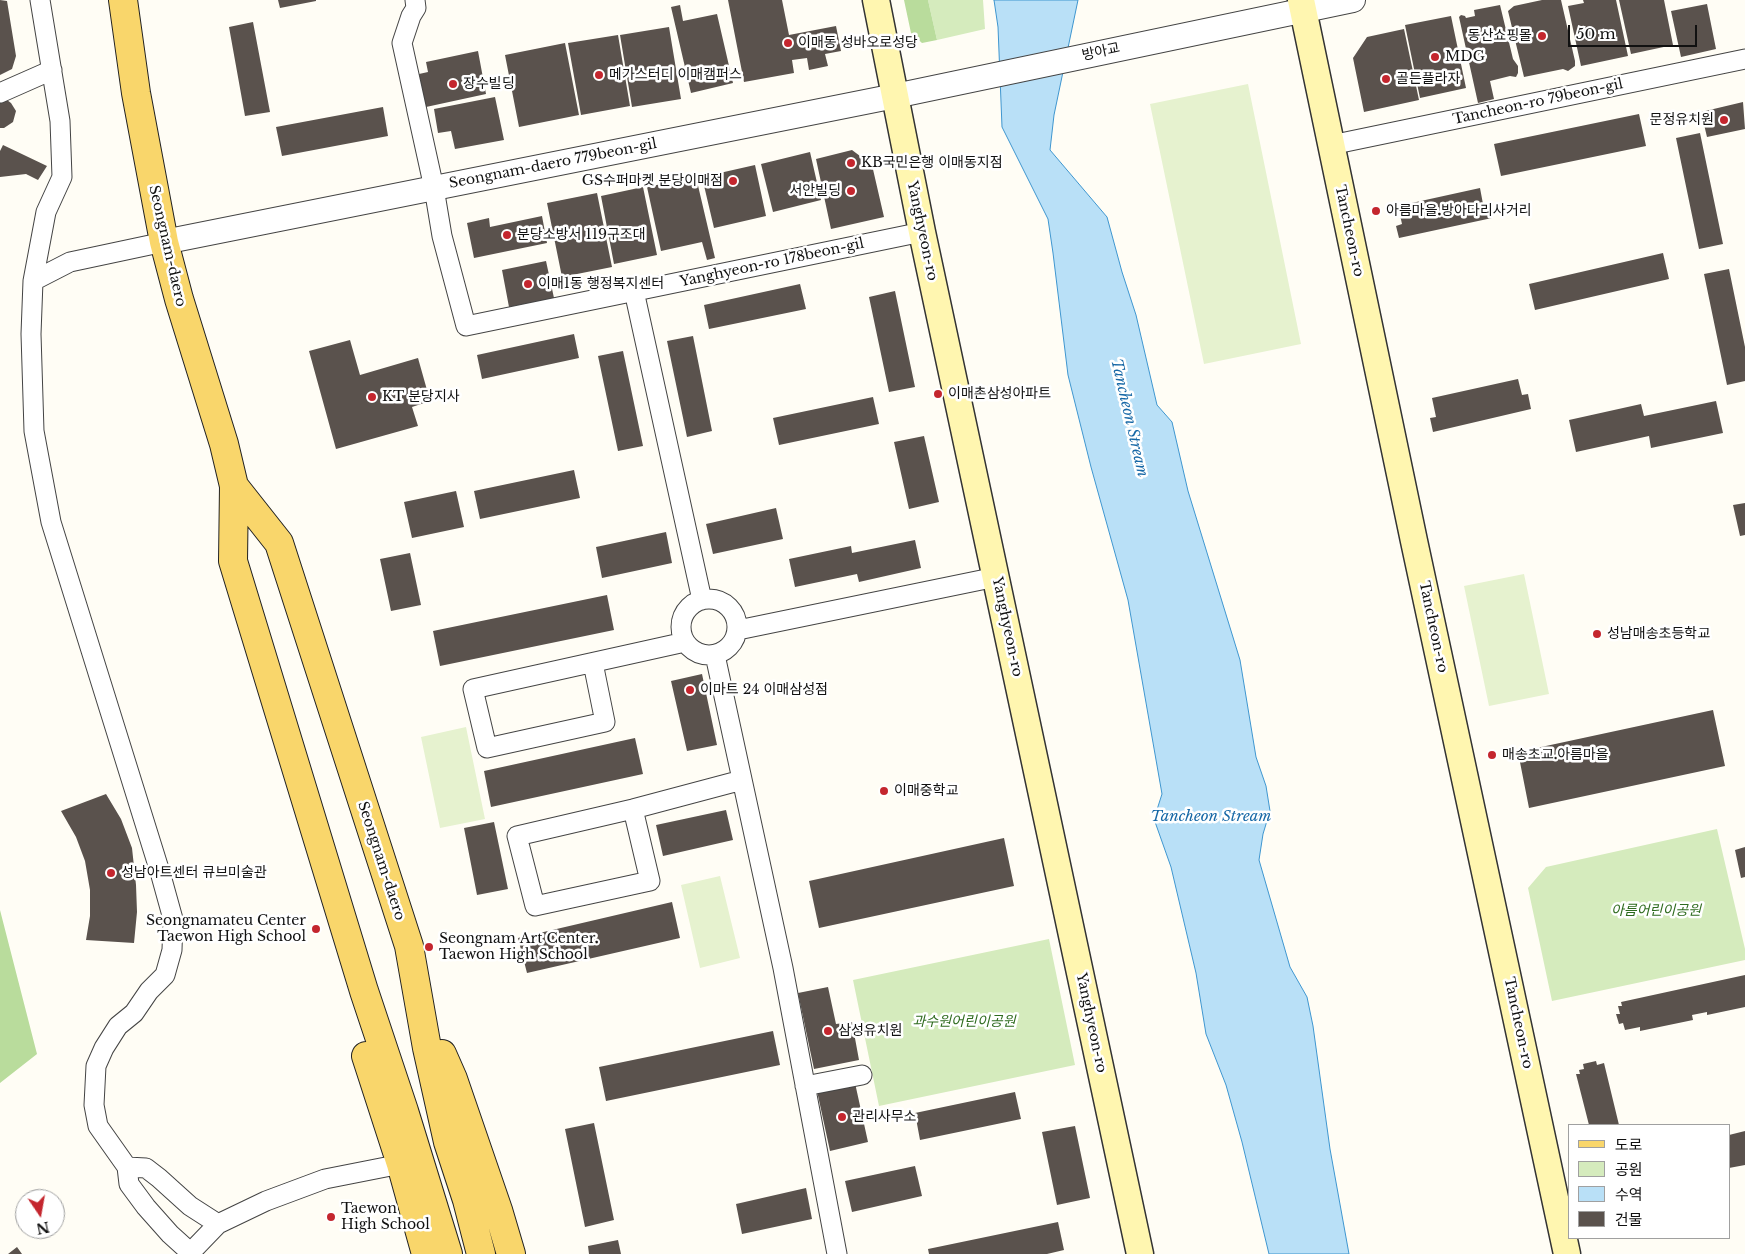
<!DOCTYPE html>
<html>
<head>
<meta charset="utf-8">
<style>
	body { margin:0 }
	#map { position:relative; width:1745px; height:1254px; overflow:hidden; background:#fffdf5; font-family:"Libre Baskerville","Noto Sans KR",serif }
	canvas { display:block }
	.legend { position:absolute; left:1568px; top:1124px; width:162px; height:115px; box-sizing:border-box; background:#fff; border:1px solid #a0a0a0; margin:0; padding:6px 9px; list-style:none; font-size:15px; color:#111 }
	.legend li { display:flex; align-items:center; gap:10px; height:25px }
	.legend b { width:25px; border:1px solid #a0a0a0 }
	.north { position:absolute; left:15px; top:1189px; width:50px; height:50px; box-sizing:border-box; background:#fff; border:1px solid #a0a0a0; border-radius:50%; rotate:168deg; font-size:14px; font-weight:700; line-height:20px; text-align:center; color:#111 }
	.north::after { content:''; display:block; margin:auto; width:18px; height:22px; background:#c4262e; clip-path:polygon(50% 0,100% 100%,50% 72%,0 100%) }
	.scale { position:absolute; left:1568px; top:25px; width:129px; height:22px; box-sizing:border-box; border:2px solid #111; border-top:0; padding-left:6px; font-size:15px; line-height:18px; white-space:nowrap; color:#111; -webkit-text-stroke:4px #fff; paint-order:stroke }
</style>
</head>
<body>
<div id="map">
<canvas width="1745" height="1254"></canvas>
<ul class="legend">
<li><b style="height:6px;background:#f9d66b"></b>도로</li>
<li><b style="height:14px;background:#d5ebbd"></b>공원</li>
<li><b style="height:14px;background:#b9e0f7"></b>수역</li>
<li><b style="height:14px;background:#5a524d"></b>건물</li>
</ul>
<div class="north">N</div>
<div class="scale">50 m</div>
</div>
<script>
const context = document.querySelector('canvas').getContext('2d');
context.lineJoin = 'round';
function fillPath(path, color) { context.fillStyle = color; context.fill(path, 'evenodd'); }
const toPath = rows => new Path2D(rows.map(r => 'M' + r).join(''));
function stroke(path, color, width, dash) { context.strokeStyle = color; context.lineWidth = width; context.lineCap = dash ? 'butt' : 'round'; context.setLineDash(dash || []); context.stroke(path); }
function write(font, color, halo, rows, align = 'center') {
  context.font = font + ' "Libre Baskerville","Noto Sans KR",serif'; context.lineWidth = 5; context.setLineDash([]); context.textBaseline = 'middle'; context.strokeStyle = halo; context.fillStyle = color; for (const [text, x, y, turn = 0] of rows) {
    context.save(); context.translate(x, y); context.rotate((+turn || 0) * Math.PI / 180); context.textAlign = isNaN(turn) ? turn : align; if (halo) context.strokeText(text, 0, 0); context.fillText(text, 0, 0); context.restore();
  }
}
fillPath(toPath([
	[928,0,983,0,985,29,937,40],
	[1717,829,1745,949,1745,960,1552,1001,1528,888,1546,867],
	[1049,939,1075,1065,879,1106,853,980]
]), '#d5ebbd');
fillPath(toPath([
	[904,0,928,0,937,40,922,43,911,33],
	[0,910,37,1054,0,1083]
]), '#b9dc9c');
fillPath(toPath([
	[1248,84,1301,344,1204,364,1150,104],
	[1524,574,1549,694,1489,706,1464,586],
	[466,727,485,819,440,828,421,737],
	[720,876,740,958,700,968,681,885]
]), '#e6f2cf');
const water = toPath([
	[994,0,1078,0,1054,115,1050,150,1107,217,1122,272,1136,315,1157,405,1172,422,1188,491,1240,660,1256,757,1266,786,1270,811,1263,834,1259,860,1290,967,1307,997,1313,1026,1330,1149,1349,1254,1269,1254,1242,1142,1226,1085,1206,1034,1196,973,1171,867,1154,819,1162,794,1128,600,1091,467,1068,375,1053,253,1048,219,1002,127,998,27,994,0]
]);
fillPath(water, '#b9e0f7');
stroke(water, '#3f96cf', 1);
fillPath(toPath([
	[0,0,7,1,16,56,12,69,0,75],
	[278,0,316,0,316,1,280,8],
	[728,0,782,0,789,35,836,26,841,51,825,54,828,66,809,70,807,58,792,60,794,73,744,82],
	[1542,0,1561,0,1575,61,1575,66,1568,71,1563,69,1524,77,1508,11,1514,6],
	[1583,0,1616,0,1628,56,1581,66,1568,6,1584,3],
	[1619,0,1664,0,1673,45,1631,54],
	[1707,4,1716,49,1681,57,1671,11],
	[680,5,683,21,717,14,733,83,691,93,671,7],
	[1500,5,1513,59,1518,66,1518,73,1516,77,1510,76,1490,81,1494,99,1478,103,1459,17,1461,15,1465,16,1466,18,1475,16,1474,10],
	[1451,16,1466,88,1420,98,1405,25],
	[253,22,270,112,245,116,229,27],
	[669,27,681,99,632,107,620,35],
	[1404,29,1419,100,1364,112,1353,58,1367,37],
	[618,35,630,106,581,115,568,43],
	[565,43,579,115,519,127,505,55],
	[478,51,486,94,426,107,419,74,428,72,426,62],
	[495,97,504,140,455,149,451,131,438,133,434,109],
	[0,99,7,100,11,103,16,111,13,122,4,128,0,128],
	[1743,102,1745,129,1707,137,1701,112],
	[383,107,388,136,282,156,276,127],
	[1639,114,1646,146,1501,176,1494,144],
	[1700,133,1723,244,1699,249,1676,138],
	[3,145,47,166,38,180,26,174,0,177,0,151],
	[852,150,872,165,884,217,831,229,816,159],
	[810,152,821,200,773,212,761,164],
	[755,165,766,216,714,228,702,177],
	[696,177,715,258,707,260,702,242,661,251,647,187],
	[643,187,657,255,614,264,601,196],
	[1480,188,1483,204,1489,203,1492,218,1399,238,1396,226,1402,224,1398,206],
	[597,193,612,267,562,277,547,203],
	[542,216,547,243,474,258,467,223,489,218,490,227],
	[1663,253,1669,279,1535,310,1529,284],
	[546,261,554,298,509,307,502,270],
	[1729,269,1745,347,1745,381,1727,385,1704,274],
	[800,284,806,309,709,329,704,305],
	[895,291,915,387,889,392,869,297],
	[574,334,579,358,482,379,477,355],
	[693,336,712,431,687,437,667,341],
	[350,340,360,375,418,358,427,390,421,392,424,403,412,407,418,426,336,449,309,351],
	[623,351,643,446,618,451,598,356],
	[1518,379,1522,395,1528,394,1531,409,1433,432,1430,418,1436,417,1432,398],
	[873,397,879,424,779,445,773,418],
	[1716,401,1723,433,1651,448,1649,436,1576,452,1569,420,1641,404,1644,416],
	[924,436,939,502,909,509,894,442],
	[574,470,580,498,480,519,474,491],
	[456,491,464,527,412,538,404,502],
	[1745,503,1745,535,1740,536,1733,505],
	[776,508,783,539,713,554,706,524],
	[666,532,672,563,602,578,596,547],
	[915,540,921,568,859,582,857,574,795,587,789,559,851,546,852,553],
	[410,553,421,605,391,611,380,559],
	[607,595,614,630,440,666,433,631],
	[702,674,717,745,687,751,671,681],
	[1713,710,1725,766,1529,808,1518,752],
	[635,738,643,774,491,807,484,771],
	[106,794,121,819,132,848,136,885,137,912,134,943,86,940,90,916,90,890,85,861,76,837,61,811],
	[726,810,733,840,663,856,656,825],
	[494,822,508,889,477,895,464,828],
	[1004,838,1014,886,819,928,809,881],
	[1745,847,1745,877,1741,878,1735,850],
	[672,902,680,938,527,973,518,938],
	[1745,975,1745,1007,1707,1015,1707,1012,1692,1015,1693,1020,1640,1031,1640,1027,1625,1030,1623,1023,1619,1024,1616,1014,1620,1014,1618,1006,1622,1006,1621,1002],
	[828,987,836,1024,852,1022,859,1060,814,1069,798,993],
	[773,1031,780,1065,606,1101,599,1067],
	[1596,1061,1597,1065,1604,1063,1619,1125,1589,1125,1576,1074,1580,1074,1579,1070,1584,1069,1583,1064],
	[855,1083,868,1142,830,1151,817,1091],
	[1015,1092,1021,1119,920,1140,915,1113],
	[594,1123,614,1220,585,1227,565,1129],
	[1075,1126,1090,1198,1057,1205,1042,1132],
	[1745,1131,1745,1165,1729,1168,1729,1135],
	[915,1166,922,1196,852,1212,845,1181],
	[806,1188,812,1219,742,1234,736,1204],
	[1058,1222,1064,1250,1047,1254,929,1254,928,1249],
	[618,1240,621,1254,589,1254,588,1246],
	[17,1247,22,1254,8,1254]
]), '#5a524d');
const minor = toPath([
	[40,0,60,121,62,177,46,212,33,281,31,334,34,431,51,522,160,872,173,919,172,950,165,975,149,991,134,1013,118,1026,104,1048,96,1066,94,1105,98,1126,127,1167,129,1184,146,1207,170,1234,191,1253],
	[415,0,416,8,411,16,402,43,434,188,442,236,466,326,922,232],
	[0,93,52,70],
	[1331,145,1745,59],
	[33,281,70,262,164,242],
	[634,291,702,600],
	'681 627a28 28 0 1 1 56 0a28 28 0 1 1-56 0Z',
	[738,630,996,577],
	[715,655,783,968,837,1254],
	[593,663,605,722,487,748,473,689,685,642],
	[633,809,650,881,535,906,517,836,633,809,742,780],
	[805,1086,862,1075],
	[127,1167,146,1168,159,1178,190,1206,218,1224],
	[189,1254,218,1224,266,1201,325,1179,401,1164]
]);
const tertiary = toPath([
	[164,242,895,96,1353,0]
]);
const secondary = toPath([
	[876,0,922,232,1140,1254],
	[1301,0,1414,541,1567,1254]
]);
const primary = toPath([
	[123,0,136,93,164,242,179,299,224,444,234,486,233,561,364,991,404,1111,448,1254],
	[234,486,279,543,409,946,427,1048,448,1142,467,1200,481,1254],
	[442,1054,453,1079,498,1210,511,1254],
	[366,1056,401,1164,426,1254]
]);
stroke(minor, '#444', 21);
stroke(tertiary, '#444', 26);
stroke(secondary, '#333', 29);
stroke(primary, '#222', 30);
stroke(minor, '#fff', 19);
stroke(tertiary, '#fff', 24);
stroke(secondary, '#fff6b0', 26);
stroke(primary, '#f9d66b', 28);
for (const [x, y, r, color] of [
	[1542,36,5,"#c4262e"],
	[788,43,5,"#c4262e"],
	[1435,57,5,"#c4262e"],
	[599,75,5,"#c4262e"],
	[1386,79,5,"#c4262e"],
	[453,84,5,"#c4262e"],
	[1724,120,5,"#c4262e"],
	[851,163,5,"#c4262e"],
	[733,181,5,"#c4262e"],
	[851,191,5,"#c4262e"],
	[1376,211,5,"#c4262e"],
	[507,235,5,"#c4262e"],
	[528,284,5,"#c4262e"],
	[938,394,5,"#c4262e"],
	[372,397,5,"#c4262e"],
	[1597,634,5,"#c4262e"],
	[690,690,5,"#c4262e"],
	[1492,755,5,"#c4262e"],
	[884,791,5,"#c4262e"],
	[111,873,5,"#c4262e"],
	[316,929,5,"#c4262e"],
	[429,947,5,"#c4262e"],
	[828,1031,5,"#c4262e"],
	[842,1117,5,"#c4262e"],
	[331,1217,5,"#c4262e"]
]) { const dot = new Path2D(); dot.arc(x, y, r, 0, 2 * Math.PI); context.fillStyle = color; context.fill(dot); stroke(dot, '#fff', 2); }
write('14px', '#111', '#fff', [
	["동산쇼핑몰",1532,36,"right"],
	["이매동 성바오로성당",798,43],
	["MDG",1445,57],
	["메가스터디 이매캠퍼스",609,75],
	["골든플라자",1396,79],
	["장수빌딩",463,84],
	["문정유치원",1714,120,"right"],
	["KB국민은행 이매동지점",861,163],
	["GS수퍼마켓 분당이매점",723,181,"right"],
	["서안빌딩",841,191,"right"],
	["아름마을.방아다리사거리",1386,211],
	["분당소방서 119구조대",517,235],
	["이매1동 행정복지센터",538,284],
	["이매촌삼성아파트",948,394],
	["KT 분당지사",382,397],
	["성남매송초등학교",1607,634],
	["이마트 24 이매삼성점",700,690],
	["매송초교.아름마을",1502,755],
	["이매중학교",894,791],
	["성남아트센터 큐브미술관",121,873],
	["Seongnamateu Center",306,921,"right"],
	["Taewon High School",306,937,"right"],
	["Seongnam Art Center.",439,939],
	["Taewon High School",439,955],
	["삼성유치원",838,1031],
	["관리사무소",852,1117],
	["Taewon",341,1209],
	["High School",341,1225]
], 'left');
write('14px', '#111', '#fff', [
	["방아교",1101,52,-12],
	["Tancheon-ro 79beon-gil",1538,102,-12],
	["Seongnam-daero 779beon-gil",553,164,-11],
	["Yanghyeon-ro",922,231,78],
	["Tancheon-ro",1349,231,78],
	["Seongnam-daero",167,246,77],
	["Yanghyeon-ro 178beon-gil",772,263,-12],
	["Yanghyeon-ro",1007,627,78],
	["Tancheon-ro",1433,627,78],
	["Seongnam-daero",381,861,72],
	["Yanghyeon-ro",1091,1023,78],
	["Tancheon-ro",1518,1023,78]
]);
write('italic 14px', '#2f6b1f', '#fff', [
	["아름어린이공원",1656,911],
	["과수원어린이공원",964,1022]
]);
write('italic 15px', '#1768a6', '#fff', [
	["Tancheon Stream",1129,418,77],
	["Tancheon Stream",1211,817]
]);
</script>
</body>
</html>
